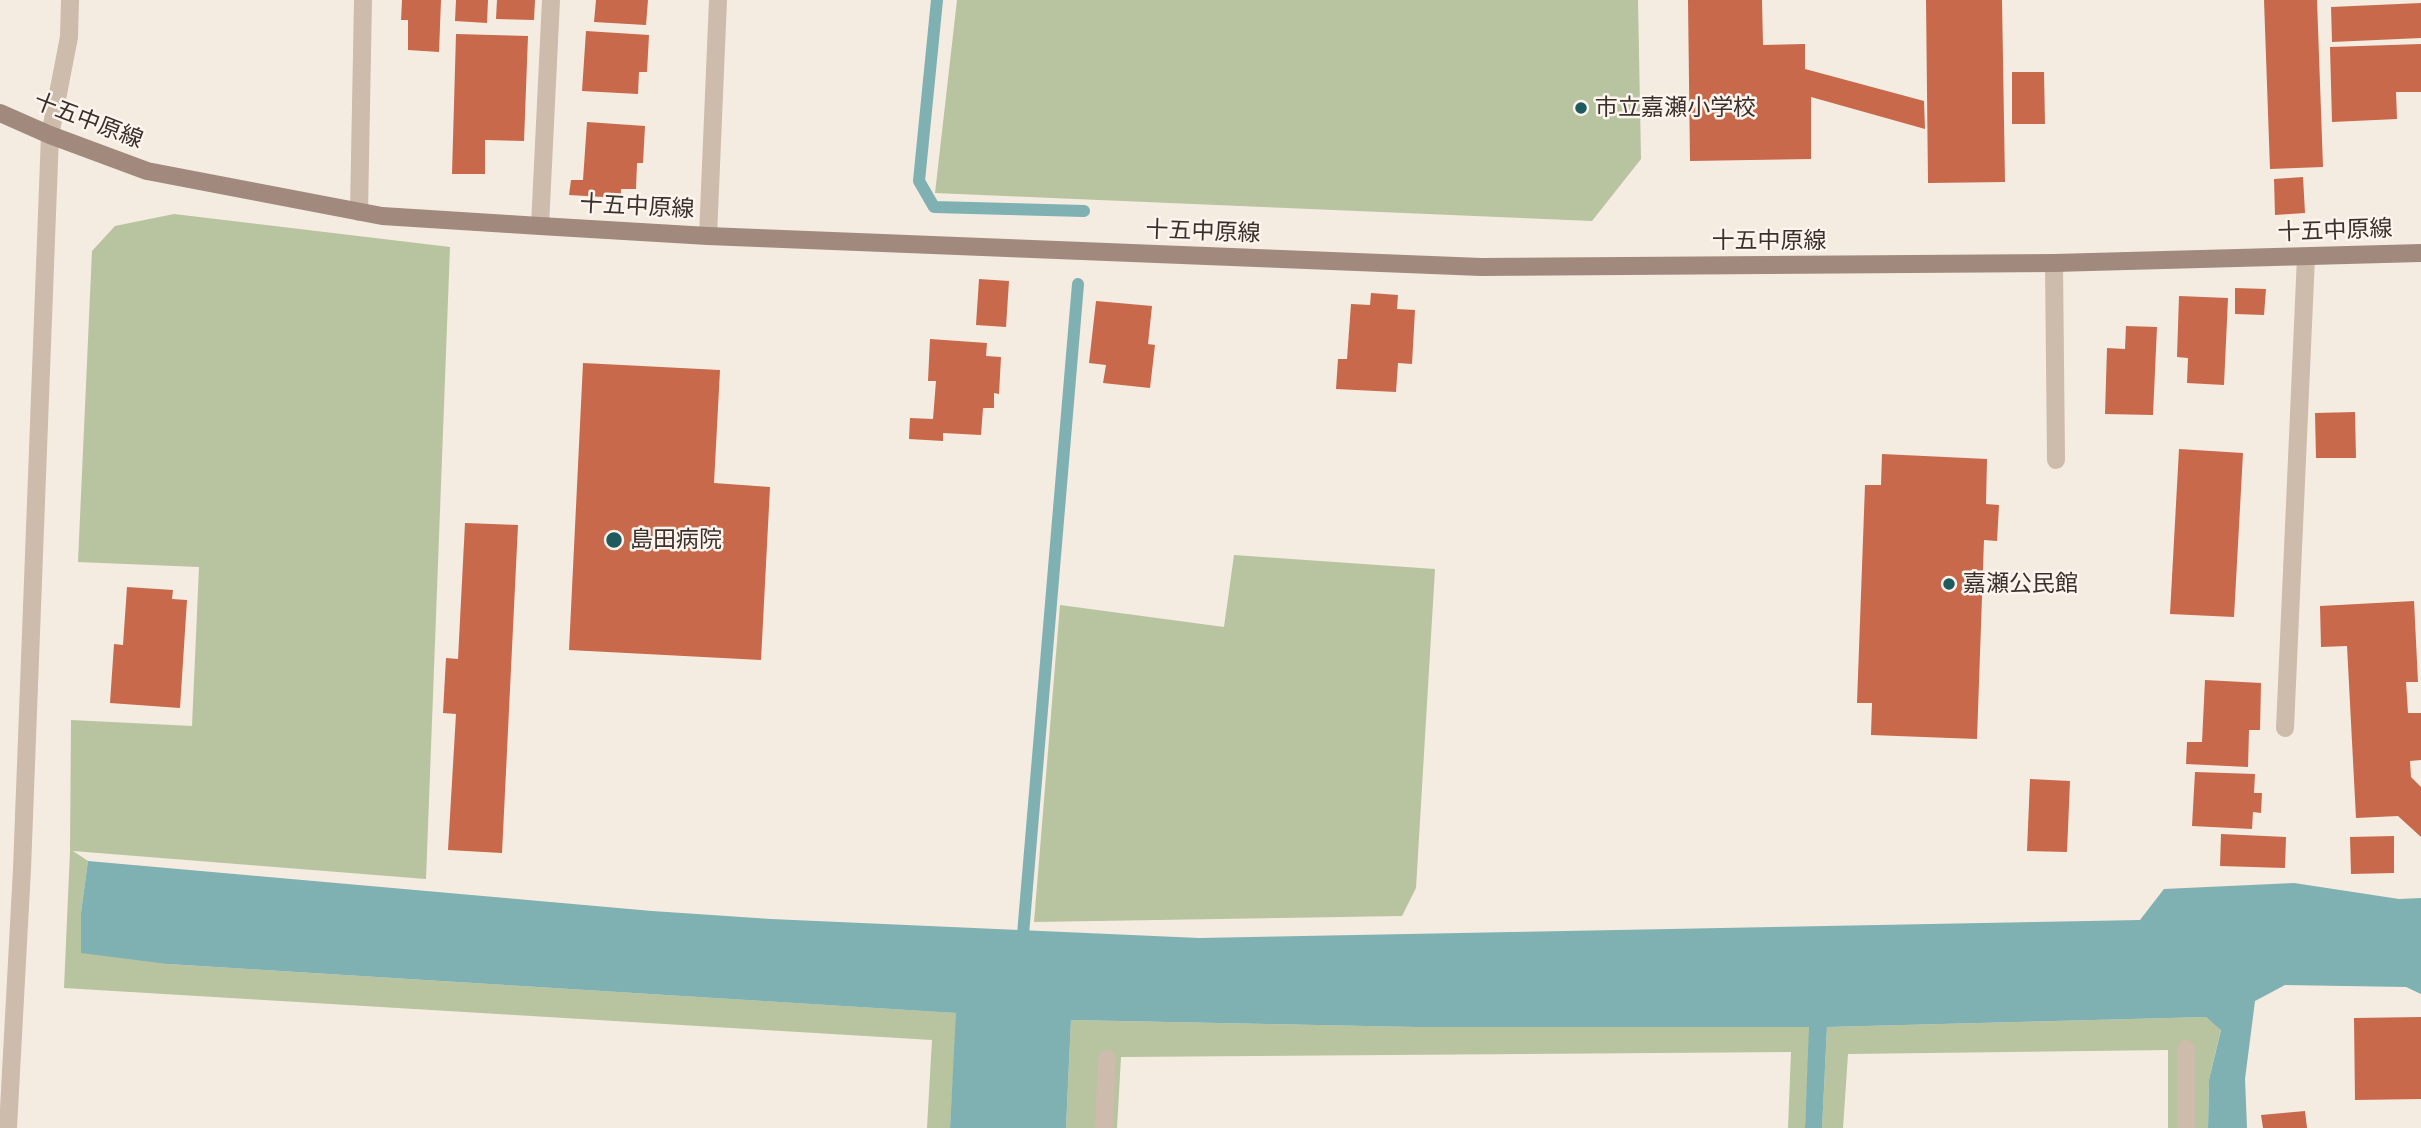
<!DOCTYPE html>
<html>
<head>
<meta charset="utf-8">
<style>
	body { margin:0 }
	canvas { display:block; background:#f4ebe1 }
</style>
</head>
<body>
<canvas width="2421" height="1128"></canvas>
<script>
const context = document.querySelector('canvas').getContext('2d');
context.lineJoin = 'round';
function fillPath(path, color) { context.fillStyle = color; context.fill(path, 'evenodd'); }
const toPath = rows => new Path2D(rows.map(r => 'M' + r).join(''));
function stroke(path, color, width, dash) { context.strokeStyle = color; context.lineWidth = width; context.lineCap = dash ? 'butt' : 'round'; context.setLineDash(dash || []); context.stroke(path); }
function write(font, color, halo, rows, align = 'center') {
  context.font = font + ' "Work Sans","Noto Sans JP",sans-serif'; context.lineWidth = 5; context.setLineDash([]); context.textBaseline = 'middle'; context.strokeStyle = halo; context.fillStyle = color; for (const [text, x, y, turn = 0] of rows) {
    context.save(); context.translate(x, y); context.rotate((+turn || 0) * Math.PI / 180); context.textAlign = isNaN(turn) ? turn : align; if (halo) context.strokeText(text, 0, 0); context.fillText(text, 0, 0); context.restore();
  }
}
fillPath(toPath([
	[957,0,1638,0,1641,159,1592,221,935,193],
	[174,214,450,247,426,879,73,851,88,861,81,913,168,964,957,1013,950,1128,927,1128,932,1040,64,988,70,851,71,720,192,726,199,567,78,562,92,251,115,226],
	[1234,555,1435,569,1416,888,1402,916,1034,922,1060,605,1224,627],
	[2206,1017,2221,1029,2209,1080,2208,1128,2168,1128,2168,1050,1848,1054,1843,1128,1822,1128,1827,1027],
	[1071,1020,1416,1027,1810,1027,1805,1128,1788,1128,1791,1052,1121,1057,1117,1128,1066,1128]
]), '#b8c4a0');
fillPath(toPath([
	[88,861,652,911,771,919,1199,938,2140,920,2164,889,2294,883,2399,899,2421,898,2421,994,2406,987,2285,985,2255,1001,2245,1079,2247,1128,2208,1128,2209,1080,2221,1030,2206,1017,1827,1027,1822,1128,1805,1128,1809,1027,1416,1027,1071,1020,1066,1128,950,1128,956,1013,168,964,81,953,81,913]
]), '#7fb0b2');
stroke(toPath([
	[937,0,919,181,934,207,1084,211],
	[1022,946,1078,284]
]), '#7fb0b2', 12);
fillPath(toPath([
	[402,0,441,0,439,52,408,50,408,20,401,20],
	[456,0,488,0,487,23,455,21],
	[497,0,535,0,534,20,496,19],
	[596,0,648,0,646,25,594,22],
	[1688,0,1762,0,1763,45,1805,44,1805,69,1924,101,1925,129,1811,97,1811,159,1690,161],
	[1926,0,2002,0,2005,182,1928,183],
	[2264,0,2317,0,2323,167,2270,169],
	[2421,3,2421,38,2332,42,2331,7],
	[586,31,649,35,647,72,639,72,638,94,582,91],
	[456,34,528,36,524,141,485,140,485,174,452,174],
	[2421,44,2421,92,2396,92,2397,119,2332,122,2330,47],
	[2012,72,2044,72,2045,124,2012,124],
	[587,122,645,126,643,163,637,163,636,189,621,189,621,198,569,195,571,180,583,180],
	[2303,177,2305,213,2275,215,2274,179],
	[979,279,1009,281,1006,327,976,325],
	[2235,288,2266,289,2264,315,2235,314],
	[1371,293,1398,295,1397,309,1415,310,1412,364,1398,363,1396,392,1336,389,1338,359,1347,359,1351,304,1370,305],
	[2179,296,2228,298,2224,385,2187,383,2188,358,2177,357],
	[1096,301,1152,306,1148,344,1155,345,1150,388,1103,383,1106,365,1089,363],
	[2126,326,2157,327,2153,415,2105,414,2107,348,2125,349],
	[930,339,987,343,986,356,1001,357,999,394,994,393,994,408,983,408,981,435,943,433,943,441,909,439,910,418,933,419,936,381,928,381],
	[583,363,720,370,714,483,770,487,761,660,569,650],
	[2355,412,2356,458,2316,458,2315,413],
	[2179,449,2243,453,2234,617,2170,614],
	[1882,454,1987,459,1986,504,1999,505,1997,541,1984,540,1977,739,1871,735,1872,703,1857,703,1865,485,1881,485],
	[465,523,518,525,502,853,448,850,456,714,443,713,446,658,458,659],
	[127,587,173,590,172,599,187,600,180,708,110,703,114,644,123,645],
	[2414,601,2418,682,2406,682,2408,713,2421,713,2421,760,2410,761,2411,777,2421,787,2421,837,2398,816,2356,818,2347,646,2321,647,2320,606],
	[2205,680,2261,683,2260,730,2249,730,2248,767,2186,764,2187,742,2202,742],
	[2195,772,2255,774,2254,793,2262,793,2261,813,2253,812,2252,829,2192,826],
	[2030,779,2070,781,2067,852,2027,851],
	[2221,834,2286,837,2285,868,2220,866],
	[2394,836,2394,873,2351,874,2350,837],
	[2421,1017,2421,1099,2355,1100,2354,1018],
	[2305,1111,2307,1128,2263,1128,2261,1115]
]), '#c8694b');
stroke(toPath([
	[2054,263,2056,460]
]), '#cdbbac', 18);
stroke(toPath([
	[50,135,69,37,70,0],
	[359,212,363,0],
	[540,226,551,0],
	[2285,728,2306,257],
	[2186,1049,2186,1128],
	[1104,1128,1107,1059]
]), '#cdbbac', 18);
stroke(toPath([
	[708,236,718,0],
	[8,1128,22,869,50,135]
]), '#cdbbac', 18);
stroke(toPath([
	[0,113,50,135,147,171,382,216,540,226,708,236,1481,267,2054,263,2421,253]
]), '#a18a7d', 18);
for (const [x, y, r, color] of [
	[1581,108,7,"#1f5a5e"],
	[614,540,9,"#1f5a5e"],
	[1949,584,7,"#1f5a5e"]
]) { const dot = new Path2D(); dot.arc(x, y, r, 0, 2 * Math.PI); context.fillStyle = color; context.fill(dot); stroke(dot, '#fbf5ee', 2.5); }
write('23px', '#3b302b', '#fbf5ee', [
	["市立嘉瀬小学校",1595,108],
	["島田病院",630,540],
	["嘉瀬公民館",1963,584]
], 'left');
write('23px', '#3b302b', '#fbf5ee', [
	["十五中原線",88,121,21],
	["十五中原線",637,207,3],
	["十五中原線",2335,231,-2],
	["十五中原線",1203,232,2],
	["十五中原線",1769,241]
]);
</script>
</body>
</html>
